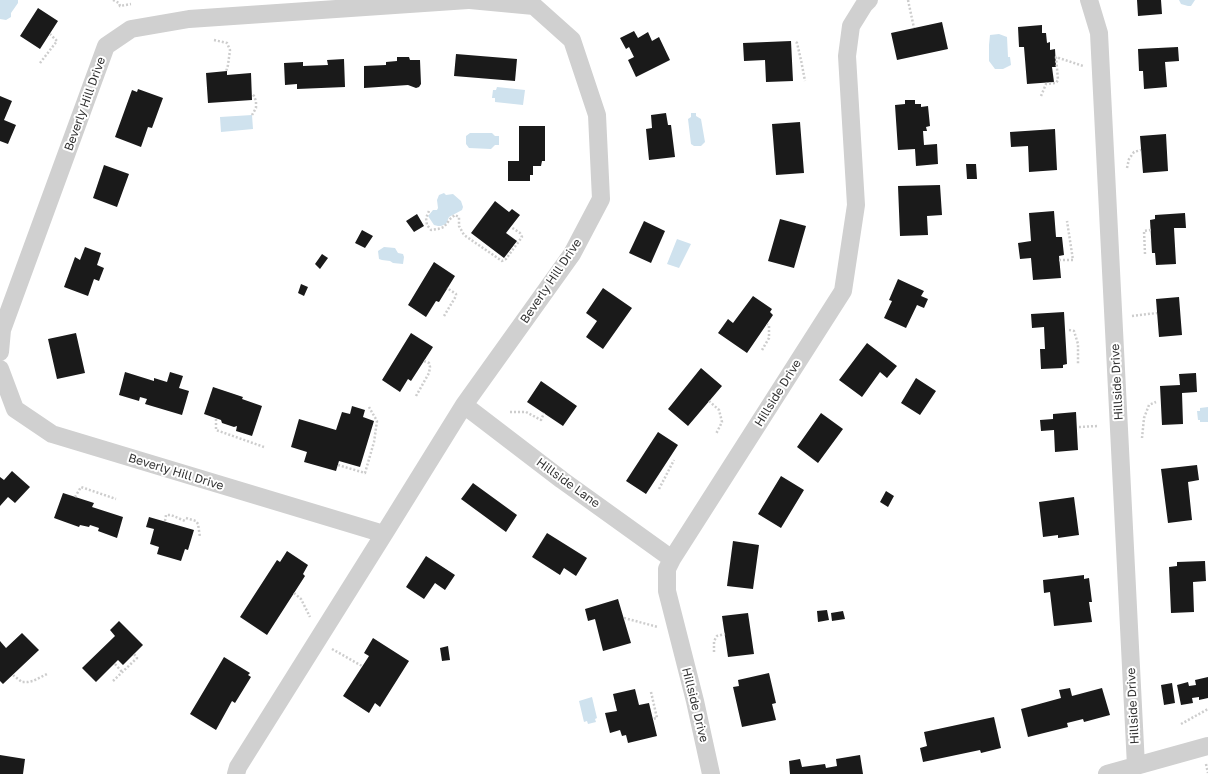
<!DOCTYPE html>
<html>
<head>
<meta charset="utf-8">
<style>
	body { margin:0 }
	canvas { display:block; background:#fff }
</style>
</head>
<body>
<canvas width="1208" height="774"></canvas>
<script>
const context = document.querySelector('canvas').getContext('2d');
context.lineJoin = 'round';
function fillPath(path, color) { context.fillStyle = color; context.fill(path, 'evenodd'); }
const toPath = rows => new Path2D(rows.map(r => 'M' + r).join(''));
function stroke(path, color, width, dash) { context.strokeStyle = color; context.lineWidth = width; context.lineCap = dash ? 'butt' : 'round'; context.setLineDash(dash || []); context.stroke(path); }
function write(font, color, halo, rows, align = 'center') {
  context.font = font + ' "Golos Text",sans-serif'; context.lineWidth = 4; context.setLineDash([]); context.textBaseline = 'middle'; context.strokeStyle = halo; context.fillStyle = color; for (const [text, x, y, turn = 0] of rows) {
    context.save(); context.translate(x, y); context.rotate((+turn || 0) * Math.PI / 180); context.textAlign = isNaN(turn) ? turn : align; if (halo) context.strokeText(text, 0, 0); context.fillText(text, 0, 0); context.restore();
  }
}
fillPath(toPath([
	[0,0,18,0,18,3,11,13,11,17,6,20,0,19],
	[1179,0,1195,0,1191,6,1188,6,1181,4],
	[999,34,1007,37,1008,57,1010,57,1011,65,1003,69,995,69,989,61,989,45,990,35],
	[497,87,525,90,523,105,495,102,495,98,492,98,493,90,496,90],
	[691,113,696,113,696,116,701,119,705,142,701,146,694,146,691,144,688,119,691,117],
	[252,115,253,129,221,132,220,117],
	[470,133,492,133,495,136,499,136,499,145,495,145,491,149,469,148,466,144,466,136],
	[444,193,446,195,453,194,461,201,463,207,462,210,449,217,446,224,441,226,438,226,434,225,428,216,433,210,437,210,438,208,437,200,439,195],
	[677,239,691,244,679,268,667,264],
	[384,247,395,248,398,253,403,254,404,257,403,264,393,263,390,261,382,260,379,259,378,251],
	[1208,407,1208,422,1200,422,1200,420,1198,420,1197,411,1200,411,1200,408],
	[592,697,597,718,595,719,596,722,588,724,587,721,584,722,579,701]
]), '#cfe2ee');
fillPath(toPath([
	[1137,0,1161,0,1162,14,1138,16],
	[38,8,58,21,40,49,20,36],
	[942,22,948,49,897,60,891,33],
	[1042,25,1042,33,1046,33,1047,43,1050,42,1050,50,1055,49,1056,67,1052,67,1054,82,1027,84,1024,47,1019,47,1018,27],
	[634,31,638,38,648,32,652,41,659,37,670,60,636,77,628,60,634,57,629,47,626,49,620,38],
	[791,41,793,81,766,82,765,60,744,61,743,43],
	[1178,47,1179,61,1165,62,1167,87,1144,89,1143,71,1139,71,1138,49],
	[456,54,517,59,515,81,454,76],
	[397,57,409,57,410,60,420,60,421,84,419,87,416,88,408,85,364,88,364,66,386,65,386,62,397,61],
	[344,59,345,87,297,89,297,84,285,85,284,63,303,62,303,66,328,65,327,60],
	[227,71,227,75,251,73,252,100,208,103,206,73],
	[138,89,163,98,152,128,148,127,141,147,115,137,132,90,137,92],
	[0,96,12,101,4,120,16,125,8,144,0,141],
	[905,100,915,100,915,104,921,104,921,107,928,106,930,126,926,127,927,131,923,131,924,145,937,144,938,164,916,166,915,149,898,150,895,105,905,104],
	[666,113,668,125,671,125,675,157,649,160,646,129,652,128,651,115],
	[800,122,804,173,776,175,772,124],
	[519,126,545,126,545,161,542,161,541,166,533,166,533,175,530,175,530,181,508,181,508,161,519,161],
	[1055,129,1057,170,1029,172,1028,146,1011,147,1010,132],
	[1166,134,1168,171,1143,173,1140,136],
	[966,164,976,164,977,179,967,179],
	[104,165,129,174,117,207,93,198],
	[940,185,942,215,927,216,928,235,900,236,898,186],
	[495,201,509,212,512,209,520,215,506,233,517,241,504,258,471,233],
	[1054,211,1056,237,1062,237,1064,255,1059,256,1061,278,1033,280,1031,258,1020,259,1018,243,1031,241,1029,213],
	[1185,213,1186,228,1174,228,1176,264,1156,265,1155,253,1152,253,1150,220,1155,219,1155,215],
	[417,214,424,226,414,232,406,221],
	[780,219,806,226,794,268,768,261],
	[644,221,665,231,651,263,629,253],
	[362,230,373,236,365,248,355,243],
	[85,247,101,253,97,265,104,268,99,281,94,279,88,296,64,287,75,257,80,260],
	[322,254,328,258,320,269,315,264],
	[434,262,455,276,439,302,436,301,426,317,408,305],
	[898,279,924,291,921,296,928,299,924,308,917,305,906,328,884,318,892,301,889,300],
	[301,284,308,287,304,296,298,293],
	[603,288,632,308,603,349,586,337,597,321,586,313],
	[753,296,772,309,770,312,773,315,747,353,718,333,728,319,733,323],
	[1179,297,1182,335,1159,337,1156,299],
	[1064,312,1067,364,1063,365,1063,368,1041,369,1040,349,1045,349,1044,327,1032,328,1031,314],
	[76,333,85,373,57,379,48,339],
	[411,333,433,347,411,381,408,379,400,392,382,380],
	[867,343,897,366,887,378,880,372,862,397,839,380],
	[701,368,722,386,688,426,668,409],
	[125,372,154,381,154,378,167,382,170,372,183,376,179,388,189,391,182,415,145,404,147,399,140,397,139,401,119,395],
	[1196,373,1197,392,1182,393,1183,424,1162,425,1160,386,1180,385,1179,374],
	[916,378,936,391,920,415,901,403],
	[541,381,577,406,563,426,527,402],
	[213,387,243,397,242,399,262,406,252,436,236,431,237,426,234,427,222,423,221,420,204,414],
	[352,406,365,410,363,417,374,421,360,467,339,461,336,471,304,462,307,452,291,447,299,419,336,430,342,412,350,414],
	[1076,412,1078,450,1055,452,1054,430,1041,431,1040,420,1053,419,1053,414],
	[821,413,843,429,818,463,797,447],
	[658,432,678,445,646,494,626,481],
	[1197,465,1199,480,1188,482,1192,520,1168,523,1161,469],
	[12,471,30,487,15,503,8,497,0,506,0,477,4,480],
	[781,476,804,490,781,528,758,514],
	[473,483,517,515,506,532,461,499],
	[886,491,894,496,888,507,880,502],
	[63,493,94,503,92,507,123,517,117,538,98,531,99,528,90,525,89,527,80,525,79,527,54,518],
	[1074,497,1079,535,1058,538,1058,535,1043,537,1039,502],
	[149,517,194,530,188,550,185,549,181,561,157,554,159,547,150,544,154,529,146,527],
	[547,533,587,558,576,576,564,568,560,575,532,557],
	[733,541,759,545,753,589,727,586],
	[287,551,308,565,303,574,305,576,267,635,240,617,277,560,280,562],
	[426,556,455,575,445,590,435,583,424,599,406,587],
	[1205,561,1206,581,1193,582,1194,612,1171,613,1169,567,1177,566,1177,562],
	[1084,575,1084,579,1089,578,1092,602,1089,602,1092,622,1054,626,1050,592,1044,593,1043,580],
	[618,599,631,643,603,651,595,619,588,621,585,609],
	[827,610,829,620,818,622,817,611],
	[843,611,845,619,832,621,831,613],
	[748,613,754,654,728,657,722,616],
	[119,621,143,645,123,665,118,660,96,682,82,668,115,636,110,630],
	[22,633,39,650,3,684,0,681,0,641,6,648],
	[373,638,409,661,380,707,375,703,369,713,343,696,369,656,364,653],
	[448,646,450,660,442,661,440,648],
	[224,657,250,673,248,675,251,677,235,703,232,701,216,730,190,714],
	[769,673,776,703,772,704,776,720,742,727,733,687,739,686,738,680],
	[1208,677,1208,698,1199,700,1199,697,1192,698,1193,703,1181,705,1177,685,1188,682,1189,686,1196,685,1195,680],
	[1172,683,1175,703,1164,705,1161,685],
	[1070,688,1072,696,1102,688,1110,715,1084,722,1083,719,1067,723,1068,727,1028,737,1021,709,1061,698,1059,690],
	[635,689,639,705,649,703,657,736,628,743,626,735,622,736,620,730,610,733,605,713,617,711,613,694],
	[994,717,1001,748,981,753,980,750,923,762,920,748,927,746,924,732],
	[0,755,25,759,23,774,0,774],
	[860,755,863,774,790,774,789,761,800,759,802,767,825,764,826,768,837,766,836,759]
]), '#1a1a1a');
stroke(toPath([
	[113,0,119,3,120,6,131,4],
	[908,0,914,28],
	[214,40,227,43,230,50,228,65,226,72],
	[796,42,797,43,801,60,805,81],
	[40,63,57,41,50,34],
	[1041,96,1046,84,1056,83,1058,80,1056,57,1083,66],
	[252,115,256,108,256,101,254,96,252,94],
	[1127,168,1129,159,1134,152,1141,150],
	[429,211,426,218,427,225,431,230,438,229,444,227,451,218,455,215,459,217,459,226,464,235,502,261,506,259,522,237,520,233,511,227],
	[1145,254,1144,231,1151,230],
	[1059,260,1073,260,1067,221],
	[444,316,456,296,456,294,447,288],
	[1132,316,1157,313],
	[1069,330,1074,331,1078,344,1078,365],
	[762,350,769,338,769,325,767,324],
	[416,396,429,373,430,367,429,363,424,361],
	[709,401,719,410,722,422,716,434],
	[510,412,526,412,541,420,544,413],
	[216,419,216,430,264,447],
	[1079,427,1098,426],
	[1142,438,1144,418,1149,405,1156,402],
	[338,465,365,473,374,442,377,421,369,407],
	[659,489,674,460],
	[75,497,81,487,116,499],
	[186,518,196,521,198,524,200,537],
	[165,521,166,515,171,515,185,521],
	[294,593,301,599,310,617],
	[624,618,658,627],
	[332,649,362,666],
	[714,652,714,641,717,636,725,634],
	[115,664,123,673],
	[13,675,22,682,28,682,33,681,47,674],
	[113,681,137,658,134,654],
	[651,692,657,718,653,719],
	[1181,724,1208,709],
	[1206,764,1208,773]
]), '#cdcdcd', 2.5, [2, 2]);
stroke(toPath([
	[1089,0,1099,33,1136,766],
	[0,352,2,330,106,46,131,29,189,19,468,0],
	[0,369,15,409,52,434,384,534,464,405,572,254,601,199,597,115,572,40,534,6,470,0],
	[464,405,562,480,672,559],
	[236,774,238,767,384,534],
	[711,774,695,701,667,591,667,569,672,559,843,291,856,205,847,56,851,26,864,5,869,0],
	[1107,774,1208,746]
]), '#d0d0d0', 18);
write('12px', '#333', '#fff', [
	["Beverly Hill Drive",85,104,-70],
	["Beverly Hill Drive",551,281,-56],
	["Hillside Drive",1117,382,-93],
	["Hillside Drive",778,393,-58],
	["Beverly Hill Drive",176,472,17],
	["Hillside Lane",568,483,36],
	["Hillside Drive",695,705,76],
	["Hillside Drive",1133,706,-93]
]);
</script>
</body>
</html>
